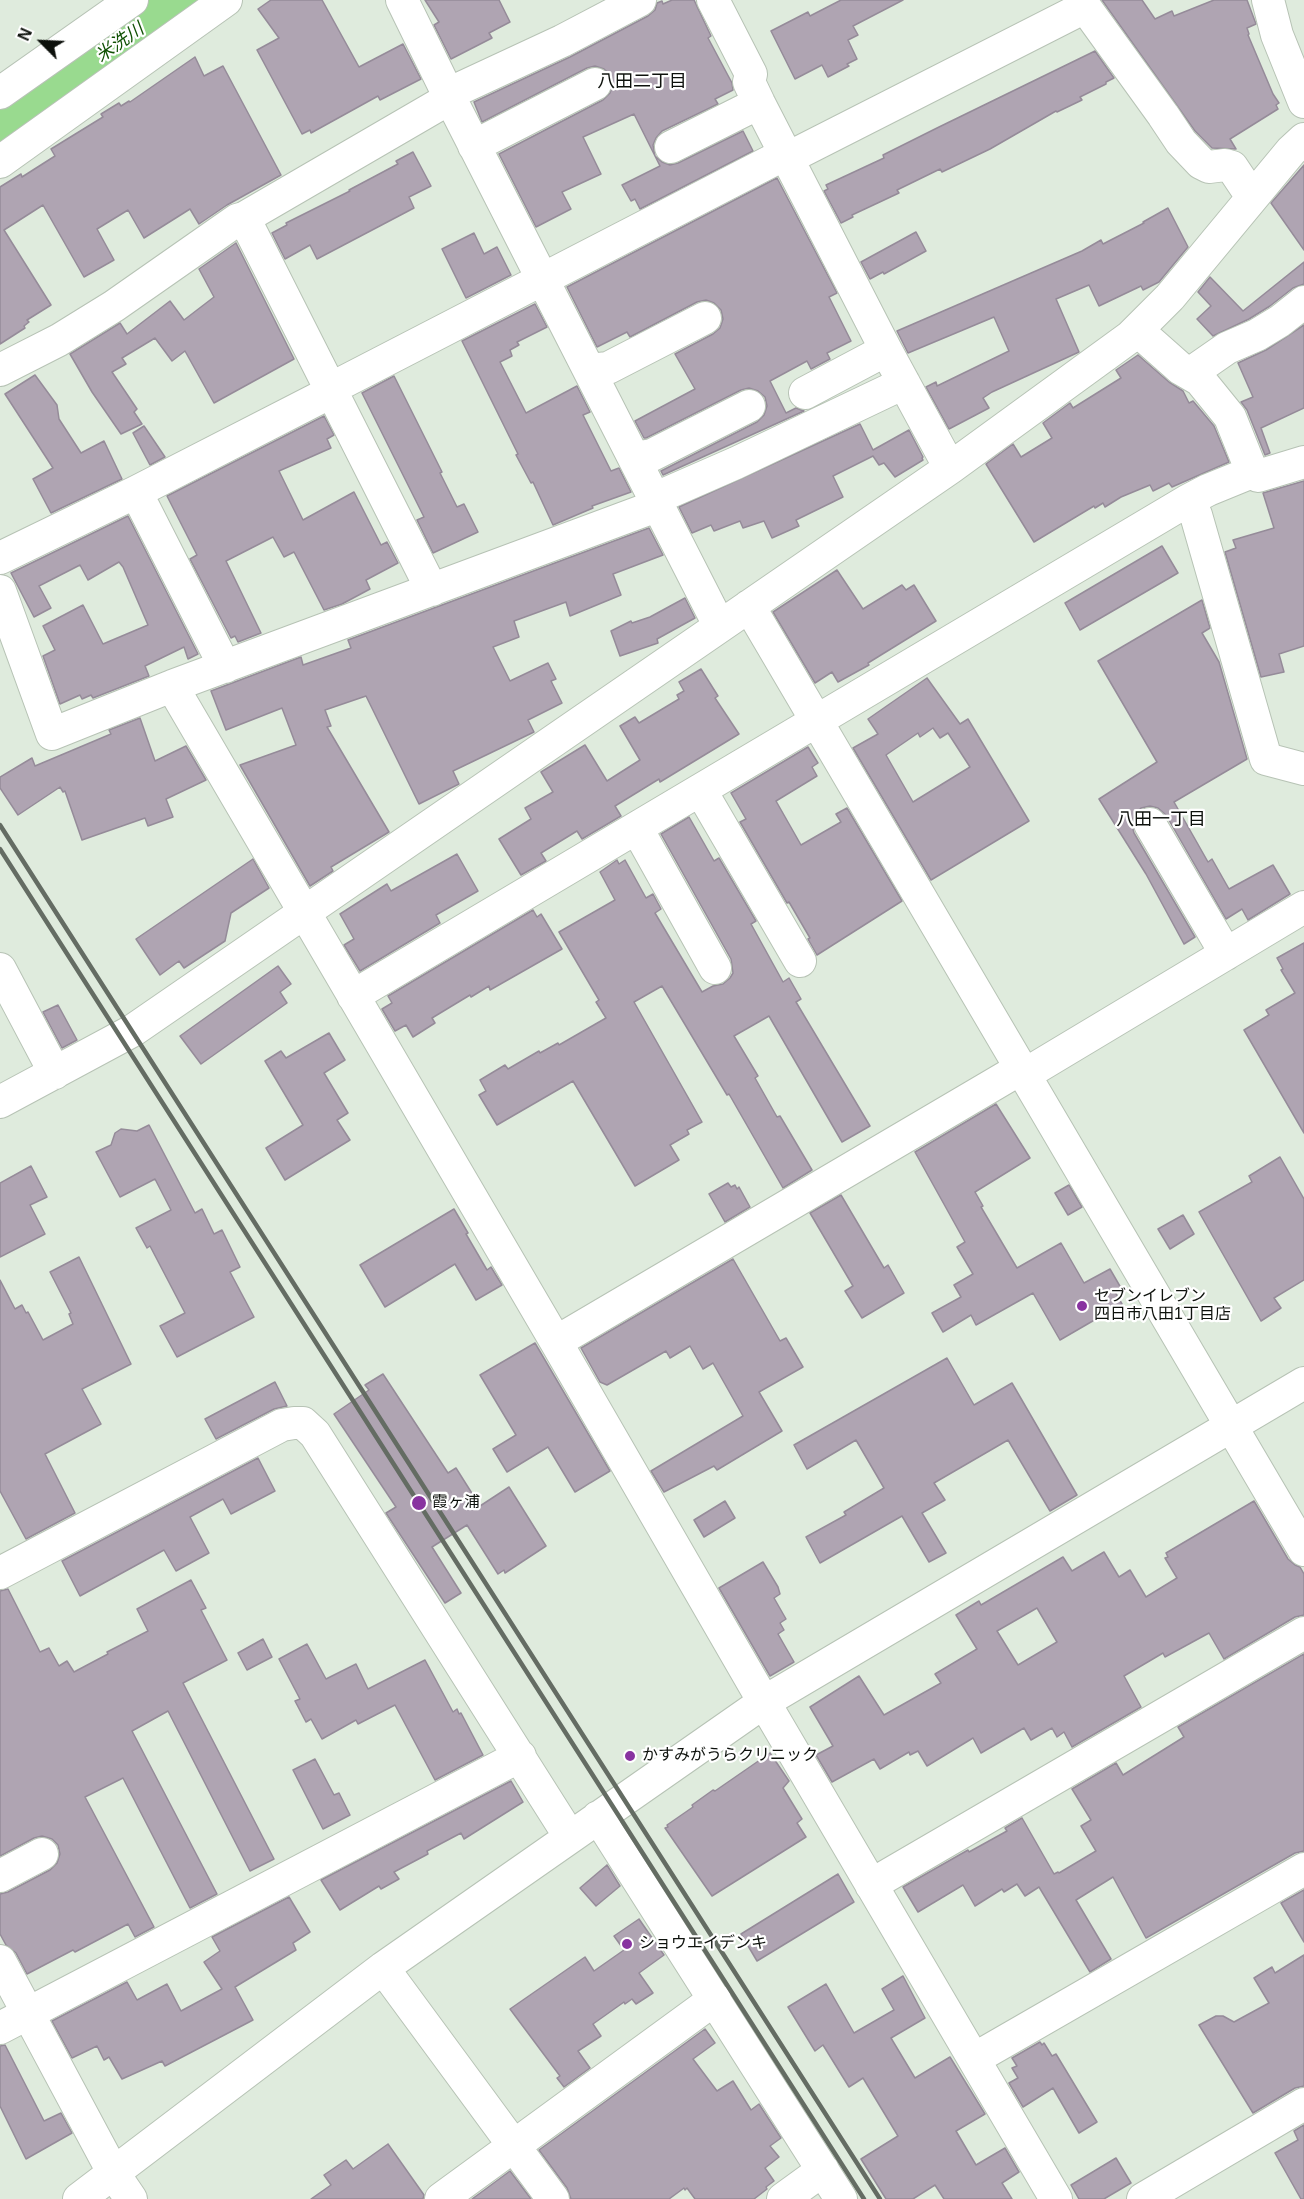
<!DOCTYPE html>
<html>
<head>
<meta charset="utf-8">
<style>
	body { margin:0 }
	#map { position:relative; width:1304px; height:2199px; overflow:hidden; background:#dfebdd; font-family:Helvetica,sans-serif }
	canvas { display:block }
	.north { position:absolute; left:12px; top:12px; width:60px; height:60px; -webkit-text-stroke:4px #fff; paint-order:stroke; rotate:294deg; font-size:16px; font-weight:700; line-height:24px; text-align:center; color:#0d110c }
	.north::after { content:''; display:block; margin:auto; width:21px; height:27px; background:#0d110c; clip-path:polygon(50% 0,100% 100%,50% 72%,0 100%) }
</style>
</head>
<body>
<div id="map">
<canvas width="1304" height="2199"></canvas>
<div class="north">N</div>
</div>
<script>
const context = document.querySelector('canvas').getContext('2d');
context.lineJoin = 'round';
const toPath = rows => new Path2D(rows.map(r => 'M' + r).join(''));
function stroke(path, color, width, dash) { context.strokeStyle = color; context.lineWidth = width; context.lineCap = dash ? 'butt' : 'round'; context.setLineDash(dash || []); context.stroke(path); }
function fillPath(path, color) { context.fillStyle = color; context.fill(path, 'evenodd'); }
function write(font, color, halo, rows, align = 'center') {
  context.font = font + ' Helvetica,"Noto Sans JP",sans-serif'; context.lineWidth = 4.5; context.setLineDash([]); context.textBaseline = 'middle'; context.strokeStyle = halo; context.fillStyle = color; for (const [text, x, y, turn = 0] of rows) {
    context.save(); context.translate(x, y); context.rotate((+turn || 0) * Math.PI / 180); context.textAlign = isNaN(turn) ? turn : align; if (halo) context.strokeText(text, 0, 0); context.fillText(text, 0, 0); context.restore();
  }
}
stroke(toPath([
	[0,129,182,0]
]), '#99da8f', 42);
const building = toPath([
	[271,0,322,0,359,67,403,44,421,79,380,100,378,96,311,133,310,130,302,134,257,50,279,38,258,9,271,0],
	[425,0,499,0,510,22,489,33,492,38,451,59,434,25,439,22,425,0],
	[672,0,694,0,711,36,708,38,732,83,733,90,715,99,718,104,662,131,656,138,653,145,655,156,662,162,670,165,678,163,743,131,753,151,640,209,635,199,631,201,622,185,660,166,634,114,583,137,601,174,562,192,571,209,536,227,499,154,603,100,610,93,613,84,611,76,604,69,595,66,587,68,482,122,474,102,570,57,648,16,655,10,657,3,662,1,663,4,672,0],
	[841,0,903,0,853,26,858,35,848,40,857,59,847,64,849,66,828,77,822,65,795,79,771,31,808,12,810,16,841,0],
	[1102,0,1142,0,1155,19,1172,11,1174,16,1214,0,1247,0,1256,24,1247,28,1249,34,1248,35,1273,94,1279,103,1276,105,1278,109,1230,139,1236,149,1212,148,1195,131,1102,0],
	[1095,51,1114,78,1106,82,1106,84,1080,97,1082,100,1057,112,1056,111,990,149,942,172,940,169,897,190,899,193,852,215,853,217,841,223,824,191,828,189,826,185,884,158,883,155,937,128,1095,51],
	[195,57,204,76,223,66,281,175,227,205,199,224,190,209,144,238,128,210,97,229,114,260,84,277,43,205,4,230,51,305,27,320,29,322,24,326,25,328,0,344,0,187,21,174,22,177,55,156,51,149,103,117,101,114,119,103,121,106,129,101,130,102,195,57],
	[413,152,431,186,409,197,414,208,317,259,310,245,285,259,272,233,287,225,286,223,350,191,349,190,398,164,396,161,413,152],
	[1304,165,1304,250,1271,203,1304,165],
	[777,178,837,293,829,297,851,341,827,353,830,359,811,369,807,361,770,381,786,413,796,408,804,411,663,475,661,471,757,422,764,415,767,406,765,397,758,391,749,388,741,390,646,438,644,438,635,421,695,389,675,354,713,334,720,328,723,319,721,310,714,303,706,300,697,302,630,337,627,332,597,347,567,287,777,178],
	[1168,208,1188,247,1159,282,1143,290,1141,286,1099,306,1089,285,1056,299,1079,352,992,392,983,398,989,408,949,429,926,387,936,382,937,386,1009,351,994,317,908,353,897,331,1082,251,1101,240,1103,244,1144,223,1143,222,1168,208],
	[916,232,926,251,884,274,883,272,870,279,861,262,916,232],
	[474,233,484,254,497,247,511,275,466,298,442,249,474,233],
	[236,243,294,359,214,403,185,351,172,361,155,338,122,358,126,364,112,372,137,409,134,412,142,424,121,434,92,392,70,354,120,323,127,334,170,301,184,320,214,297,199,269,236,243],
	[1304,262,1304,284,1293,288,1270,306,1249,319,1213,336,1197,319,1211,306,1198,292,1210,277,1243,311,1304,262],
	[535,304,547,327,517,342,519,345,510,350,512,356,500,362,526,413,577,386,590,412,583,415,611,471,619,468,631,492,592,506,593,508,553,525,533,482,531,483,516,455,518,454,462,341,535,304],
	[1304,325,1304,408,1261,428,1270,453,1265,455,1247,410,1241,402,1253,397,1238,363,1266,350,1304,325],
	[1138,355,1169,382,1183,391,1189,403,1193,401,1214,426,1229,462,1172,487,1169,483,1153,491,1150,485,1121,497,1105,507,1103,503,1095,508,1094,506,1034,542,986,464,1013,444,1021,457,1052,438,1043,423,1070,403,1073,408,1121,378,1116,370,1138,355],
	[35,375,57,405,59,419,81,453,104,441,122,479,51,513,33,479,53,468,5,394,35,375],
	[394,376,442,472,440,473,457,507,464,504,478,532,433,553,417,520,424,517,362,393,394,376],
	[324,416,334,435,327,439,331,448,279,471,303,520,354,492,381,545,387,542,398,563,366,580,370,589,342,604,324,610,294,552,284,557,273,537,226,561,261,633,238,642,235,636,231,638,190,559,197,555,167,496,324,416],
	[860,424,873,450,909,430,923,457,922,458,923,460,895,477,884,463,879,465,873,456,833,476,843,497,796,520,799,526,772,538,764,521,743,528,740,521,714,531,711,525,692,533,679,507,860,424],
	[144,426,165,457,150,465,133,433,144,426],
	[1304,481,1304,646,1279,654,1284,672,1261,677,1225,552,1236,548,1233,540,1274,528,1263,493,1304,481],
	[128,516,198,654,188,659,184,647,145,666,149,676,93,698,91,695,82,699,80,695,60,704,43,656,55,650,43,626,83,605,103,644,148,625,123,567,119,562,88,580,80,565,39,586,51,608,34,617,11,573,128,516],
	[649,528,663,555,613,574,621,595,570,616,566,602,514,621,519,637,493,647,510,681,548,663,556,679,551,681,562,703,528,720,534,732,453,771,459,784,419,804,366,696,325,710,331,726,327,727,389,832,331,867,333,871,310,886,240,765,296,745,282,708,226,730,211,691,301,657,303,665,351,648,348,640,649,528],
	[1162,546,1178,573,1080,630,1065,603,1162,546],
	[837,570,863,609,902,585,906,590,914,585,936,621,868,663,869,665,838,682,832,672,815,683,773,612,837,570],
	[685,598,695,618,657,639,658,643,620,656,611,631,631,621,632,623,650,617,685,598],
	[1202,600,1210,628,1202,633,1219,662,1247,759,1174,802,1208,862,1212,859,1229,889,1273,865,1290,894,1248,920,1242,909,1226,919,1166,815,1158,808,1150,806,1141,808,1134,816,1132,825,1134,833,1195,937,1184,944,1146,874,1099,799,1157,762,1098,661,1202,600],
	[701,669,718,696,715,698,739,734,660,782,659,779,615,806,621,816,582,839,577,831,541,853,546,861,521,875,499,839,531,819,525,808,553,792,541,772,585,745,607,781,640,760,620,726,635,717,639,723,679,699,677,695,684,691,679,682,701,669],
	[927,678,960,724,968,719,1029,821,931,880,853,748,878,734,868,719,927,678],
	[933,728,940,738,948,733,970,767,913,802,886,755,918,733,920,737,933,728],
	[140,718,155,761,186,746,206,780,166,799,173,817,148,826,145,818,82,840,65,791,63,792,60,787,18,815,0,788,0,777,32,758,35,766,111,734,109,730,140,718],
	[808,747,818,763,812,767,817,776,776,801,801,845,841,822,836,814,847,808,902,901,817,955,808,939,810,938,789,902,787,903,740,822,746,819,731,793,808,747],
	[689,817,714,861,719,858,756,921,751,924,783,982,789,978,801,999,796,1002,870,1126,842,1142,769,1016,734,1036,758,1076,755,1078,777,1117,780,1116,812,1170,783,1188,729,1094,727,1095,662,986,634,1002,702,1122,687,1130,689,1134,670,1145,679,1160,635,1186,573,1081,497,1125,479,1095,486,1091,480,1080,505,1065,508,1069,539,1051,540,1053,558,1043,559,1045,606,1018,596,1002,599,1000,559,932,615,900,600,872,617,860,619,864,625,860,646,898,653,894,661,909,655,913,702,992,713,986,723,984,730,978,733,973,731,959,661,834,689,817],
	[457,854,478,891,436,915,440,923,360,971,344,945,354,939,340,914,387,884,391,891,457,854],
	[253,859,269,888,231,913,225,941,184,968,179,961,160,975,136,939,253,859],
	[533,910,537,917,541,914,562,949,490,990,489,986,471,997,470,995,432,1018,435,1023,413,1037,406,1025,395,1031,382,1009,392,1003,388,996,533,910],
	[1304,943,1304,1133,1244,1030,1269,1015,1266,1010,1295,993,1281,970,1283,969,1277,958,1304,943],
	[278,966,291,984,280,992,287,1003,201,1064,180,1036,278,966],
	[58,1005,77,1040,62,1048,43,1012,58,1005],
	[329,1033,345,1060,324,1073,348,1113,337,1120,350,1140,285,1180,266,1148,303,1125,265,1061,281,1051,286,1058,329,1033],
	[996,1104,1030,1158,975,1192,983,1206,981,1207,1017,1268,1061,1243,1084,1283,1110,1269,1121,1288,1115,1292,1122,1304,1060,1340,1033,1293,976,1325,971,1315,943,1332,932,1313,961,1297,954,1285,973,1274,957,1247,965,1242,915,1152,996,1104],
	[149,1125,195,1213,202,1209,214,1234,222,1230,240,1267,230,1272,254,1317,177,1357,160,1326,185,1313,150,1246,147,1248,136,1228,171,1210,155,1179,120,1197,96,1152,111,1145,115,1133,121,1129,137,1131,149,1125],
	[1280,1157,1304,1199,1304,1280,1274,1298,1281,1308,1261,1321,1199,1212,1252,1182,1249,1176,1280,1157],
	[31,1166,47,1197,30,1205,45,1234,0,1257,0,1183,31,1166],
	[728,1183,731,1187,735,1185,737,1189,739,1187,750,1207,725,1222,709,1194,728,1183],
	[1069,1185,1082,1207,1068,1215,1055,1193,1069,1185],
	[841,1195,884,1268,888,1265,904,1293,862,1318,845,1291,853,1286,810,1213,841,1195],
	[454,1209,468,1233,466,1234,487,1270,491,1267,502,1285,476,1300,455,1264,385,1307,360,1265,454,1209],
	[1183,1215,1194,1234,1170,1249,1158,1229,1183,1215],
	[79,1257,131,1364,82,1389,101,1424,45,1454,75,1513,26,1539,0,1491,0,1280,15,1309,22,1305,26,1313,28,1312,43,1340,73,1324,69,1314,71,1313,50,1272,79,1257],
	[733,1259,780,1341,786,1338,803,1367,759,1392,782,1431,717,1470,714,1466,664,1492,651,1471,743,1416,713,1363,703,1369,690,1346,670,1358,666,1351,607,1385,600,1382,581,1348,733,1259],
	[535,1343,610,1471,575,1492,548,1447,507,1472,493,1449,516,1435,480,1375,535,1343],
	[947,1358,974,1405,1012,1383,1077,1495,1050,1511,1008,1440,934,1483,945,1500,922,1513,946,1553,929,1562,902,1516,820,1563,806,1537,846,1515,844,1512,884,1488,856,1440,807,1469,794,1445,947,1358],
	[383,1374,448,1473,456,1468,480,1506,509,1487,546,1546,505,1573,504,1570,498,1574,467,1525,432,1547,461,1593,445,1603,386,1513,396,1507,334,1414,369,1390,365,1385,383,1374],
	[275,1382,287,1406,274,1409,216,1439,205,1419,275,1382],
	[258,1458,275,1491,231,1514,223,1499,190,1517,209,1553,176,1571,164,1550,80,1596,62,1561,258,1458],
	[725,1501,735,1518,704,1537,694,1520,725,1501],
	[1254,1501,1288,1559,1295,1565,1300,1567,1304,1574,1304,1615,1295,1617,1224,1659,1209,1633,1165,1657,1163,1653,1124,1676,1141,1707,1072,1747,1064,1732,1057,1737,1052,1728,1031,1740,1024,1728,981,1753,973,1738,927,1766,918,1751,910,1755,909,1752,880,1769,874,1759,832,1782,816,1755,833,1746,810,1707,859,1676,884,1715,941,1683,935,1674,977,1649,956,1615,979,1601,981,1605,1063,1557,1072,1571,1104,1552,1119,1577,1130,1570,1146,1597,1177,1578,1165,1558,1168,1557,1166,1553,1254,1501],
	[1037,1608,1057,1642,1018,1665,997,1631,1037,1608],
	[763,1562,778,1587,780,1594,774,1598,786,1619,780,1623,784,1630,778,1634,794,1662,770,1676,719,1588,763,1562],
	[191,1580,206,1608,201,1610,227,1660,183,1683,274,1859,250,1871,168,1711,132,1731,217,1894,190,1908,123,1778,85,1797,154,1927,135,1937,128,1924,75,1952,73,1950,27,1974,16,1953,6,1945,0,1934,0,1894,8,1892,50,1870,57,1863,60,1854,58,1845,52,1839,42,1836,34,1838,0,1856,0,1591,8,1589,40,1652,49,1648,59,1666,67,1661,74,1672,108,1654,107,1652,148,1631,137,1609,191,1580],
	[263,1639,272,1657,247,1670,238,1653,263,1639],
	[307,1644,326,1679,356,1664,368,1689,425,1660,453,1712,457,1709,459,1714,461,1713,483,1755,435,1780,395,1705,358,1724,356,1720,322,1739,311,1719,306,1722,295,1701,300,1699,279,1659,307,1644],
	[1304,1654,1304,1851,1295,1853,1146,1938,1113,1877,1076,1900,1111,1959,1090,1972,1039,1887,1025,1896,1017,1884,1004,1892,1002,1889,975,1906,963,1885,918,1912,903,1887,968,1850,969,1852,1007,1831,1005,1828,1022,1818,1054,1874,1058,1872,1059,1873,1096,1851,1081,1826,1091,1820,1072,1789,1116,1763,1123,1775,1184,1737,1178,1727,1304,1654],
	[770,1753,789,1781,783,1788,802,1819,797,1823,806,1837,712,1896,665,1828,668,1827,667,1825,693,1807,692,1805,713,1790,715,1791,770,1753],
	[315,1759,334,1795,339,1793,350,1815,323,1829,293,1770,315,1759],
	[511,1781,523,1802,464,1839,461,1833,427,1851,428,1854,394,1872,399,1879,381,1889,379,1886,340,1910,321,1880,511,1781],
	[607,1865,620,1886,596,1906,580,1888,607,1865],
	[838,1874,854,1902,757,1961,741,1934,838,1874],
	[1304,1890,1304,1942,1281,1903,1304,1890],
	[289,1897,310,1932,293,1943,296,1950,235,1987,253,2020,165,2066,162,2061,122,2079,109,2057,104,2060,97,2046,72,2058,52,2021,127,1982,137,2000,167,1984,181,2011,222,1989,204,1962,220,1951,212,1937,289,1897],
	[639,1919,664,1955,639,1973,653,1993,636,2004,632,1999,625,2004,624,2002,593,2024,601,2036,578,2051,590,2068,564,2087,557,2078,560,2076,510,2009,585,1957,594,1971,624,1950,614,1936,639,1919],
	[1304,1955,1304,2086,1295,2088,1253,2113,1199,2025,1216,2016,1223,2016,1234,2022,1269,2003,1254,1978,1272,1967,1275,1973,1304,1955],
	[903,1976,925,2018,891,2038,915,2078,950,2057,985,2114,956,2131,976,2165,1005,2148,1019,2172,1002,2183,1012,2199,944,2199,935,2185,913,2199,886,2199,861,2159,898,2136,863,2078,849,2087,823,2045,815,2051,788,2007,826,1984,854,2033,894,2010,882,1989,903,1976],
	[705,2029,715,2043,693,2059,717,2091,733,2081,751,2110,759,2104,781,2138,770,2146,779,2157,765,2168,774,2181,766,2187,767,2189,754,2199,695,2199,687,2188,685,2190,684,2188,669,2199,571,2199,567,2188,539,2150,705,2029],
	[1040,2042,1042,2045,1044,2043,1052,2056,1056,2054,1097,2122,1079,2133,1053,2088,1023,2107,1009,2083,1018,2078,1012,2068,1017,2066,1012,2058,1040,2042],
	[5,2045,44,2121,61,2113,72,2133,26,2159,0,2106,0,2046,5,2045],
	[1304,2125,1304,2199,1301,2199,1275,2153,1298,2140,1294,2131,1304,2125],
	[388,2144,424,2195,423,2199,311,2199,331,2185,324,2175,346,2160,353,2169,388,2144],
	[1116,2158,1131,2183,1104,2199,1079,2199,1071,2185,1116,2158],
	[510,2171,531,2199,472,2199,483,2191,510,2171]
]);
fillPath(building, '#afa4b2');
stroke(building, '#958b99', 1.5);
const minor = toPath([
	[402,0,448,94,719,625],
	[713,0,751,74,749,82,759,103,886,350,950,468],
	[1082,0,1085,7,1163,115,1181,142,1201,163,1209,167,1225,165,1232,167,1252,197],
	[1268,0,1277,35,1304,102],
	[0,93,132,0],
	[474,146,595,84],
	[671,147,759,103],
	[788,158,1085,7],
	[0,162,226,0],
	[244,218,432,590],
	[1137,330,1181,369,1200,380,1230,417,1252,472],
	[0,370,59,340,114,306,237,220,244,218,440,104,448,94,562,41,640,0],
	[590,370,608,368,705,318],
	[1191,373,1227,348,1257,335,1280,321,1304,302],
	[330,389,785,154],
	[805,393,886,350],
	[635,458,652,455,749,406],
	[136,492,225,667],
	[656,498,736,463,904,383],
	[1187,501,1196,515,1266,759,1304,769],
	[0,558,136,492,331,392],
	[0,591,52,734,172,686,659,505],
	[749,606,1304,1550],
	[172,686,556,1342,764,1702,1056,2199],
	[701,791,800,961],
	[1150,824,1226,954],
	[633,830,644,841,715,968],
	[0,969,55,1073],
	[353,996,1187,501,1208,490,1252,472,1258,476,1304,462],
	[1024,1075,1304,907],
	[0,1102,132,1031,950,468,1130,337,1170,297,1291,151,1304,139],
	[556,1342,1020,1069],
	[0,1573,282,1425,294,1423,303,1423,315,1434,570,1837],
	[598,1817,841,2199],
	[0,1876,42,1854],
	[871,1885,1304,1633],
	[0,1961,114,2174,131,2199],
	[383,1968,553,2199],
	[0,2028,520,1756],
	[974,2059,1304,1869],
	[79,2199,383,1968,764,1702,1304,1383],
	[441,2199,715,1999],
	[783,2199,823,2170],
	[1143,2199,1304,2104]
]);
stroke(minor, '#b7c3b5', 34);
stroke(minor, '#fff', 32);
stroke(toPath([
	[0,825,880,2199],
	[0,849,864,2199]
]), '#646c63', 4.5);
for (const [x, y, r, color] of [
	[1082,1306,6,"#8833a0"],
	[419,1503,8,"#8833a0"],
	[630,1756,6,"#8833a0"],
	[627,1944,6,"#8833a0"]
]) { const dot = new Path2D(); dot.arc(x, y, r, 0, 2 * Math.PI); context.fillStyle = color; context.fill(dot); stroke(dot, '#fff', 2); }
write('16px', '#0d110c', '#fff', [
	["セブンイレブン",1094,1297],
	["四日市八田1丁目店",1094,1315],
	["霞ヶ浦",432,1503],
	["かすみがうらクリニック",642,1756],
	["ショウエイデンキ",639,1944]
], 'left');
write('italic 18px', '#105104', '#fff', [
	["米洗川",120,43,-35]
]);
write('18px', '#0d110c', '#fff', [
	["八田二丁目",642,82],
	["八田一丁目",1161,820]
]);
</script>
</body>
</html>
